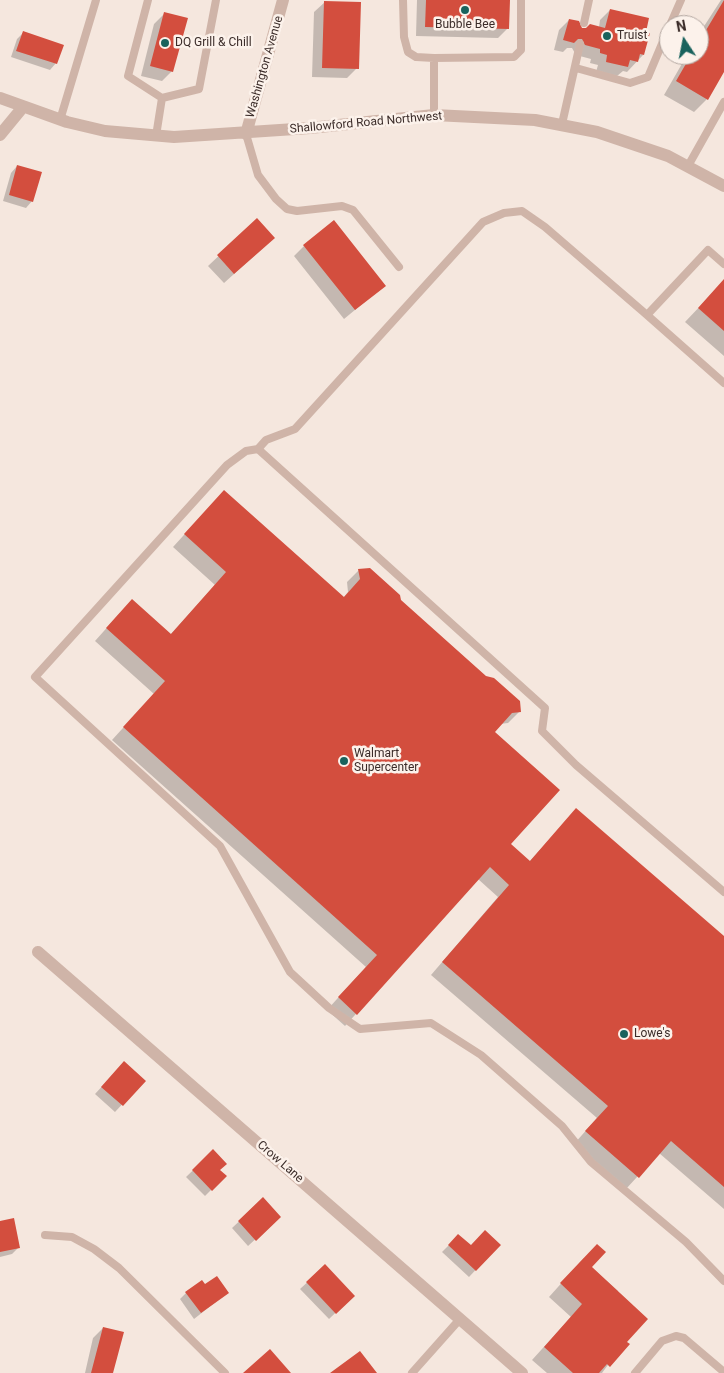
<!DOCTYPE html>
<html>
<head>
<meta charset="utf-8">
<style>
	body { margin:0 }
	#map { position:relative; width:724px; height:1373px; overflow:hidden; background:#f5e7de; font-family:Roboto,sans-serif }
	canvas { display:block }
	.north { position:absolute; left:659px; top:15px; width:50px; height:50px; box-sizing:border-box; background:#fcf2eb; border:1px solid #afa39d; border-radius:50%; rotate:349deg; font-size:14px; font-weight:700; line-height:20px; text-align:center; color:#3b2c29 }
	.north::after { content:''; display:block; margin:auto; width:18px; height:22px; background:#19625d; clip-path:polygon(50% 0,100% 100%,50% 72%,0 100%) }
</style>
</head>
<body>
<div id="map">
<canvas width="724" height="1373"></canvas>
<div class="north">N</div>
</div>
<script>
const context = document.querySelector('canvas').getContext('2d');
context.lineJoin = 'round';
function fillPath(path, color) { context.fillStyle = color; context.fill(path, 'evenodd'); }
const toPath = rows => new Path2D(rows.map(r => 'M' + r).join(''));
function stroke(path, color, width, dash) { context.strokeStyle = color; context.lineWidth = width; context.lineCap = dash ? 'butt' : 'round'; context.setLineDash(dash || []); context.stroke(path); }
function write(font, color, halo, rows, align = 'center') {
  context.font = font + ' Roboto,sans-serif'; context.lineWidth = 5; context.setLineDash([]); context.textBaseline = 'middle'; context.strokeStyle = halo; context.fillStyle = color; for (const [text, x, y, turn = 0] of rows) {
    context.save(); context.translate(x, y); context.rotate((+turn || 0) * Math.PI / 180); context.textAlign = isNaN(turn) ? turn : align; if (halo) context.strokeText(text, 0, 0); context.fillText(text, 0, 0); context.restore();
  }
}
fillPath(toPath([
	[417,0,508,0,508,28,498,38,416,36],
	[721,0,724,0,724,69,707,99,694,112,664,95,687,55,699,55,699,34],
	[325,2,357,68,347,78,312,77,314,12],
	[610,10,643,55,627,72,623,71,617,76,596,72,598,65,590,63,591,59,576,55,572,48,567,48,563,52,554,50,559,30,569,20,583,30,599,27,600,20],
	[164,14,172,71,162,81,141,76,154,24],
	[23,33,56,63,50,70,11,57,17,39],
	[17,166,32,201,26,208,3,201,11,173],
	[257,220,263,248,224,283,208,266],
	[304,246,384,286,344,319,294,256],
	[723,282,724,283,724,356,685,322],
	[212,504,343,598,348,592,347,582,359,570,400,600,520,711,508,723,500,724,493,732,509,844,529,862,576,810,724,937,724,1209,659,1153,626,1189,574,1144,597,1118,431,975,498,897,478,879,345,1026,327,1010,366,967,112,740,154,694,95,641,120,613,170,635,215,585,173,547],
	[117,1070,144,1081,115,1112,95,1094],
	[213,1151,219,1170,225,1176,205,1196,186,1177],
	[263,1199,273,1223,248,1246,232,1228],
	[0,1222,18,1248,12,1254,0,1257],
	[458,1236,470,1247,499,1245,469,1277,442,1252],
	[584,1258,591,1267,618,1291,616,1293,625,1342,602,1373,547,1373,532,1360,571,1317,549,1297],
	[325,1266,353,1296,329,1319,300,1289],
	[205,1286,227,1293,194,1319,180,1299,186,1293],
	[103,1328,112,1373,85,1373,93,1338]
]), '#0003');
fillPath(toPath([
	[426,0,510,0,509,29,425,27],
	[724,0,724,72,708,100,676,81,691,55,699,55,699,42],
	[324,1,361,2,359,69,322,68],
	[610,9,649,18,646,32,650,33,644,55,640,54,638,62,630,60,628,67,606,62,607,55,600,53,600,49,585,45,582,39,578,39,574,43,563,40,569,19,579,21,582,28,586,28,590,24,605,28],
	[164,12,188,18,173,72,150,66],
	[23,31,64,45,57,64,16,51],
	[17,165,42,172,33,202,9,195],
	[257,218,275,238,234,274,217,255],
	[334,220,386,286,355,310,303,245],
	[724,279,724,331,698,308],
	[224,490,344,597,360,579,358,569,370,568,400,595,401,600,486,676,494,678,520,701,521,712,512,713,495,732,560,790,511,844,530,861,576,808,724,936,724,1187,671,1141,639,1178,585,1131,608,1106,442,962,509,885,490,867,357,1015,338,997,377,955,123,727,165,681,106,628,132,599,171,634,226,572,184,534],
	[124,1061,146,1081,123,1106,101,1087],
	[213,1149,227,1164,220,1170,227,1176,212,1191,192,1170],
	[263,1197,281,1217,256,1241,238,1221],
	[14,1218,20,1248,0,1252,0,1221],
	[485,1230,501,1245,476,1271,448,1245,458,1234,471,1245],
	[597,1244,606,1252,592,1267,648,1319,627,1342,630,1344,610,1367,607,1364,599,1373,573,1373,544,1347,582,1304,560,1283],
	[325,1264,355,1296,336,1314,306,1282],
	[217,1276,229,1293,201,1313,185,1292,202,1280,205,1284],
	[103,1327,124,1332,113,1373,91,1373],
	[270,1349,291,1373,243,1373],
	[360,1351,377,1373,330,1373]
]), '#d34e3e');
stroke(toPath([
	[148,0,128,76,162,98,156,136],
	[403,0,404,37,408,52,416,57,434,58,434,115],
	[584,23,589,0],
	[670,25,681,0],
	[434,58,514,57,521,50,521,0],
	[576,68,630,83,648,77,669,27],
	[162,98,199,89,216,0],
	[60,120,96,0],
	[562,124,580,44],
	[246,134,258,175,276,199,287,209,297,211,342,206,353,210,399,267],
	[688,166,724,102],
	[724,264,708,250,647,315,545,227,522,211,504,213,483,222,295,429,266,440,258,449,545,708,542,731,576,765,724,892],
	[647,315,724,383],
	[258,449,246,451,227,465,35,677,220,846,290,972,329,1008,360,1029,431,1023,481,1055,562,1126,591,1162,686,1242,724,1281],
	[45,1235,72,1237,94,1249,119,1268,225,1373],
	[412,1373,460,1319],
	[635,1373,662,1341,676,1336,684,1338,724,1372]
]), '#cfb4a8', 8);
stroke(toPath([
	[0,98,67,122,105,131,174,137,310,128,434,115,535,120,597,132,668,156,724,186],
	[246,134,283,0],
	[0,135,23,107],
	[38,952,522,1373]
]), '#cfb4a8', 12);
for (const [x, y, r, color] of [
	[465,10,5,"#19625d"],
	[607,36,5,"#19625d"],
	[165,43,5,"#19625d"],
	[344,761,5,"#19625d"],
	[624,1034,5,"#19625d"]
]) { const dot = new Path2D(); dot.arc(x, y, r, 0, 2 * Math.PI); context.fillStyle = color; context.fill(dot); stroke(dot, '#fcf2eb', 2); }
write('12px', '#3b2c29', '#fcf2eb', [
	["Bubble Bee",465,25,"center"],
	["Truist",617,36],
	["DQ Grill & Chill",175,43],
	["Walmart",354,754],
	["Supercenter",354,768],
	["Lowe's",634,1034]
], 'left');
write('12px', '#3b2c29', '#fcf2eb', [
	["Washington Avenue",265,67,-74],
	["Shallowford Road Northwest",366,123,-5],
	["Crow Lane",280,1162,41]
]);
</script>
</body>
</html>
